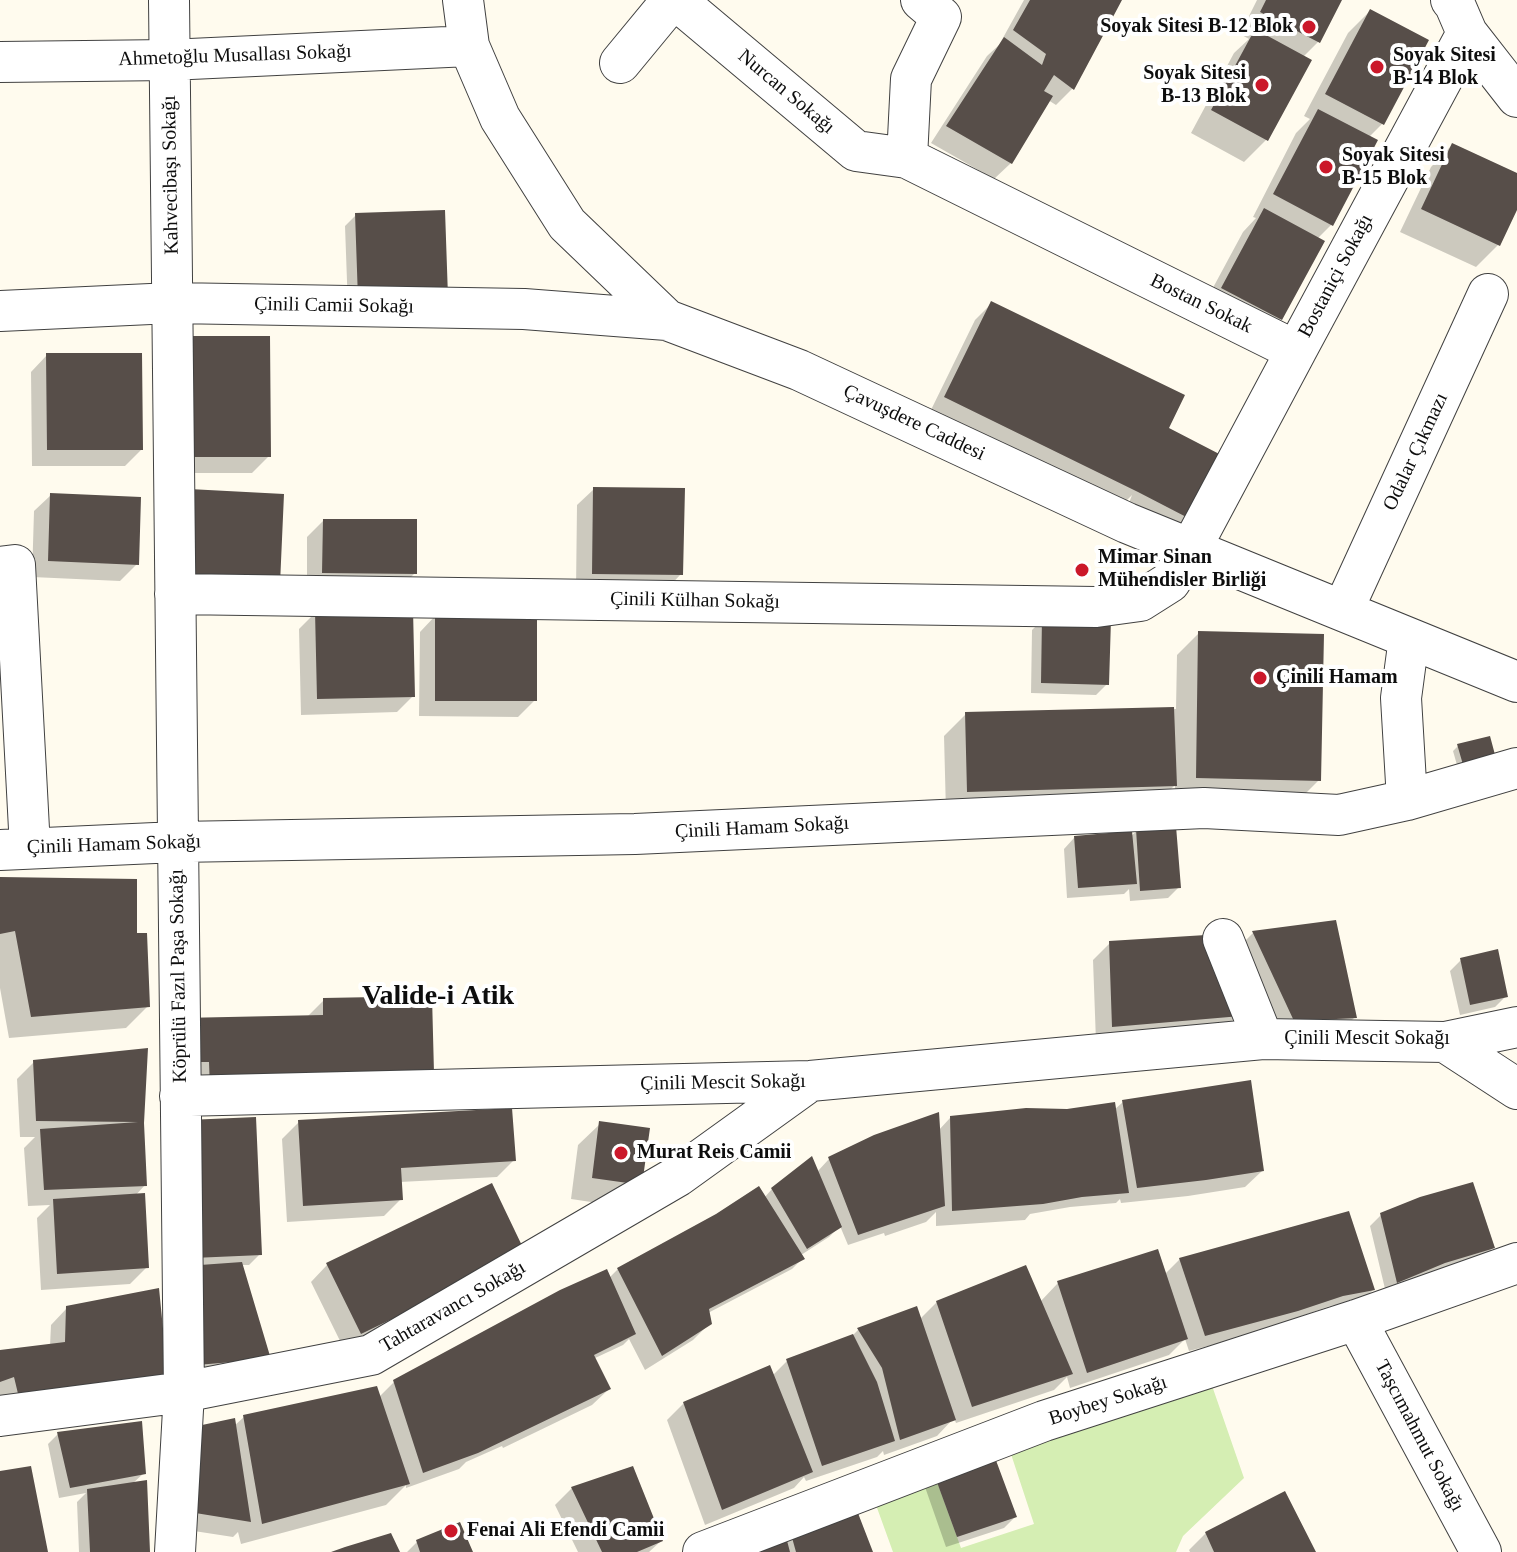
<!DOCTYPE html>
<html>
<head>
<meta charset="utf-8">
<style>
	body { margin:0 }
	canvas { display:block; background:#fffbee }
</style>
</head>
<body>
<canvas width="1517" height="1552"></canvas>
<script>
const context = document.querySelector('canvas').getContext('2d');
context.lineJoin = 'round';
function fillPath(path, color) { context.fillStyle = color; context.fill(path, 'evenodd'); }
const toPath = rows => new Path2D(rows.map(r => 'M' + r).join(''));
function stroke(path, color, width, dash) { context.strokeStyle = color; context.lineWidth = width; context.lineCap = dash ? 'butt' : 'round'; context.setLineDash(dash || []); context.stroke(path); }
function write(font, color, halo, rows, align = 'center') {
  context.font = font + ' "Times New Roman",serif'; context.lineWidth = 8; context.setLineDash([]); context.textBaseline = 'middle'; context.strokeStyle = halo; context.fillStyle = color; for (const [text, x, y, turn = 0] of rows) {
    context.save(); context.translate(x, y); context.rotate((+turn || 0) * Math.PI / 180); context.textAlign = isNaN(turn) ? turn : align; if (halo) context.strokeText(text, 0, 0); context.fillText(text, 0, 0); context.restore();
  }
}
fillPath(toPath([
	[1209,1377,1244,1478,1183,1536,1176,1552,893,1552,872,1494,931,1465,961,1548,1034,1524,1009,1448]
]), '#d5eeb3');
fillPath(toPath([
	[1024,0,1119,0,1072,89,1056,105,1048,100,1011,163,994,179,931,143,987,56,999,45],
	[1257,0,1340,0,1318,42,1303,57,1266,140,1244,162,1191,133,1234,53,1249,39,1240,34],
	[1370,11,1382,124,1369,137,1332,224,1317,239,1281,319,1259,341,1201,310,1243,232,1256,218,1253,217,1296,133,1310,119,1304,116,1348,33],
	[1452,145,1517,176,1517,205,1498,245,1476,267,1400,232,1431,167],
	[444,212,348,309,345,226,356,215],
	[991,304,1163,436,1224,459,1182,530,1129,503,1132,495,1120,507,929,414,975,320],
	[47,355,141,450,125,466,32,466,31,372],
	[168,355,269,456,252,473,168,473],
	[594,489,681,574,665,591,576,589,577,505],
	[51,495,137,564,120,581,32,577,34,511],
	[323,521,415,573,398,590,307,589,307,537],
	[316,612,413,696,397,712,301,715,299,629],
	[436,615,535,700,518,717,419,716,420,632],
	[1043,619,1107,684,1096,695,1031,693,1032,630],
	[1199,633,1319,780,1297,802,1175,799,1175,785,1153,807,946,813,944,736,966,714,1176,709,1177,655],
	[1489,738,1461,779,1453,751,1458,746],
	[1137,831,1179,887,1168,898,1130,901,1129,889,1124,894,1067,898,1064,849,1074,838,1131,836],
	[0,879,135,935,148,1006,126,1028,9,1038,0,988],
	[1253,933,1355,1017,1324,1048,1262,1052,1222,964],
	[1110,943,1239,1016,1223,1032,1096,1042,1093,960],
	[1461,960,1506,996,1495,1007,1460,1015,1450,971],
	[430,998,316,1093,172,1072,306,1018,324,1000],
	[34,1062,142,1123,145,1185,135,1196,147,1267,130,1284,41,1290,37,1218,50,1205,28,1206,24,1148,35,1137,20,1137,17,1079],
	[1123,1102,1262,1171,1245,1187,1188,1196,1121,1203,1120,1199,1116,1203,1070,1207,1030,1214,1025,1220,936,1226,936,1212,926,1222,885,1236,884,1233,848,1245,840,1226,829,1237,801,1255,803,1258,792,1269,708,1313,710,1323,693,1340,645,1370,629,1339,623,1345,593,1359,609,1389,592,1405,503,1448,502,1446,466,1462,459,1469,406,1488,406,1485,386,1505,241,1544,238,1532,233,1537,168,1527,234,1426,244,1417,379,1397,394,1382,609,1278,618,1269,764,1198,772,1189,817,1172,829,1159,938,1131,950,1118,1114,1110],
	[299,1122,514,1160,497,1177,400,1182,401,1199,384,1216,287,1222,282,1139],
	[600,1124,647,1130,618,1206,571,1199,578,1145],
	[178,1133,260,1254,249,1265,241,1265,267,1356,169,1381],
	[1381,1215,1493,1248,1482,1259,1386,1293,1370,1226],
	[1180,1259,1373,1290,1362,1301,1330,1306,1285,1322,1280,1327,1189,1351,1185,1339,1169,1355,1070,1388,1067,1377,1054,1390,956,1423,954,1418,937,1436,884,1455,883,1451,877,1457,806,1481,804,1477,794,1488,705,1525,667,1420,684,1403,772,1376,787,1361,851,1337,858,1330,915,1309,919,1320,937,1302,1040,1302,1058,1283,1164,1275],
	[513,1264,344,1349,311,1282,327,1265],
	[67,1308,166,1379,0,1403,0,1352,50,1346,51,1325],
	[58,1434,144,1473,132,1484,148,1552,79,1552,77,1502,86,1493,59,1498,48,1444],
	[936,1476,1015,1517,1004,1528,946,1547,925,1487],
	[572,1488,661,1541,649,1552,578,1552,555,1505],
	[1206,1533,1314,1552,1190,1552,1189,1550],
	[792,1536,870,1552,744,1552],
	[417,1542,471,1552,407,1552]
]), '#0003');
fillPath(toPath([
	[1030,0,1122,0,1074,90,1054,75,1044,91,1053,96,1012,164,946,126,1004,37,1042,65,1046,54,1013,30],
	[1266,0,1342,0,1320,43,1260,12],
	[1370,9,1429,40,1384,125,1325,94],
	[1255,29,1312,60,1268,141,1211,110],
	[1318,109,1378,140,1333,226,1273,194],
	[1452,143,1517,173,1517,210,1500,246,1421,209],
	[1264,208,1325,241,1282,320,1221,288],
	[445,210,448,297,358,299,355,213],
	[991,301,1185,395,1169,428,1227,458,1194,521,1138,492,944,397],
	[184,336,270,336,271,457,184,457],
	[46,353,142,353,143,450,47,450],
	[593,487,685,488,683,575,592,574],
	[189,489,284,494,280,584,185,579],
	[50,493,141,497,139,565,48,561],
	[323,519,417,519,417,574,322,573],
	[413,609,415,697,317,699,315,611],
	[435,613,537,614,537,701,435,701],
	[1042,617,1111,619,1109,685,1041,683],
	[1198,631,1324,634,1321,781,1196,778],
	[1174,707,1177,786,967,792,965,712],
	[1490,736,1498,766,1466,775,1457,744],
	[1176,826,1181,888,1140,891,1136,829],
	[1132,831,1137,884,1078,888,1074,836],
	[0,877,137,879,137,933,147,933,150,1007,31,1017,15,931,0,934],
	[1336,920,1357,1018,1294,1021,1252,931],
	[1206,935,1241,1016,1112,1027,1109,941],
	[1498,949,1508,997,1470,1005,1460,958],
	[432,996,434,1073,210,1090,209,1062,182,1062,181,1018,323,1015,323,998],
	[148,1048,144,1123,147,1186,44,1190,40,1129,138,1122,36,1121,33,1060],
	[1251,1080,1264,1171,1206,1180,1137,1188,1122,1100],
	[1115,1102,1129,1193,1082,1197,1043,1204,952,1211,950,1116,1026,1108,1067,1109],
	[512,1108,516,1161,401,1168,403,1200,303,1206,298,1120],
	[939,1112,945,1206,858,1235,828,1157,874,1135],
	[256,1117,262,1255,193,1258,188,1120],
	[599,1121,650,1128,642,1185,592,1178],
	[812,1156,842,1227,807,1249,771,1188],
	[1473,1182,1495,1248,1445,1263,1397,1283,1380,1213,1420,1197],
	[492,1183,526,1254,361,1334,326,1263],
	[759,1186,805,1259,709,1309,712,1324,662,1356,617,1268,716,1214],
	[145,1193,149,1268,57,1274,53,1199],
	[1349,1211,1375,1290,1343,1296,1298,1311,1205,1336,1179,1258],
	[1158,1249,1188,1339,1087,1373,1057,1281],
	[242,1262,270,1356,256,1360,185,1366,186,1266],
	[1026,1265,1073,1374,972,1407,936,1301],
	[607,1269,636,1334,594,1355,611,1389,478,1453,423,1473,393,1380,560,1290],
	[159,1288,168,1380,20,1402,14,1377,0,1382,0,1350,65,1342,66,1306],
	[917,1306,956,1420,900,1440,882,1368,857,1328],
	[853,1334,877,1382,895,1441,822,1466,786,1359],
	[770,1365,813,1472,722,1510,683,1402],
	[377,1386,410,1484,262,1524,243,1415],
	[235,1418,251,1522,183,1511,188,1428],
	[142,1421,146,1474,70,1488,57,1432],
	[994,1455,1017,1517,957,1537,934,1474],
	[31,1466,48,1552,0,1552,0,1471],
	[633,1466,663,1541,637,1552,602,1552,571,1487],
	[147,1480,150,1552,90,1552,87,1489],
	[1285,1491,1316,1552,1214,1552,1205,1532],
	[856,1508,873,1552,796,1552,791,1534],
	[460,1522,473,1552,420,1552,416,1540],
	[391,1533,400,1552,331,1552,345,1547],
	[785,1533,790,1552,739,1552]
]), '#574e49');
const minor = toPath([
	[169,0,184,1392,175,1552],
	[463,0,469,46,500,118,567,224,667,320,799,370,1127,523,1517,682],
	[1451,0,1455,5,1467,33,1517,97],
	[0,62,169,60,469,46],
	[620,63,672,0],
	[907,158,911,79,941,17,921,0],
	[0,311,172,303,524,309,667,320],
	[1296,351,1467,33],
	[0,567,15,565,30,848],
	[175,594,1096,607,1140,601,1170,582,1191,548,1296,351,907,158,856,151,676,0],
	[1343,610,1488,294],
	[1407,800,1401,698,1409,638],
	[0,850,177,842,635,834,1204,808,1339,815,1407,800,1517,768],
	[1223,939,1263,1039],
	[1445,1042,1517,1089],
	[180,1096,810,1081,1263,1039,1445,1042,1517,1027],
	[1356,1320,1481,1552],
	[0,1416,184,1392,371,1355,678,1176,810,1081],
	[703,1552,1044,1421,1356,1320,1517,1263]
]);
stroke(minor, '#414141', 42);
stroke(minor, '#fff', 40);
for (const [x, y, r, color] of [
	[1309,27,8,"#cb182a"],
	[1377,67,8,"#cb182a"],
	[1262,85,8,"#cb182a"],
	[1326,167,8,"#cb182a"],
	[1082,570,8,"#cb182a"],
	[1260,678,8,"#cb182a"],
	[621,1153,8,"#cb182a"],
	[451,1531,8,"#cb182a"]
]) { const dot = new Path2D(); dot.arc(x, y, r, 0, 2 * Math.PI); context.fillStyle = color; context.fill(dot); stroke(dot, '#fff', 3); }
write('bold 20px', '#0e0e0e', '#fff', [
	["Soyak Sitesi B-12 Blok",1293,27,"right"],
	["Soyak Sitesi",1393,56],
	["B-14 Blok",1393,79],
	["Soyak Sitesi",1246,74,"right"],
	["B-13 Blok",1246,97,"right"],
	["Soyak Sitesi",1342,156],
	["B-15 Blok",1342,179],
	["Mimar Sinan",1098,558],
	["Mühendisler Birliği",1098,581],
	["Çinili Hamam",1276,678],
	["Murat Reis Camii",637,1153],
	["Fenai Ali Efendi Camii",467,1531]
], 'left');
write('20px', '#0e0e0e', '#fff', [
	["Ahmetoğlu Musallası Sokağı",235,56,-2],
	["Nurcan Sokağı",786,92,40],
	["Kahvecibaşı Sokağı",171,175,-91],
	["Bostaniçi Sokağı",1336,276,-62],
	["Bostan Sokak",1201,304,26],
	["Çinili Camii Sokağı",334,306,1],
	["Çavuşdere Caddesi",914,423,25],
	["Odalar Çıkmazı",1416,452,-65],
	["Çinili Külhan Sokağı",695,601,1],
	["Çinili Hamam Sokağı",762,828,-3],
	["Çinili Hamam Sokağı",114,845,-2],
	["Köprülü Fazıl Paşa Sokağı",179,976,-91],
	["Çinili Mescit Sokağı",1367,1039],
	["Çinili Mescit Sokağı",723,1083,-1],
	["Tahtaravancı Sokağı",453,1307,-30],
	["Boybey Sokağı",1108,1401,-18],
	["Taşcımahmut Sokağı",1419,1436,62]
]);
write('bold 28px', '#0e0e0e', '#fff', [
	["Valide-i Atik",438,997]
]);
</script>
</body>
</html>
